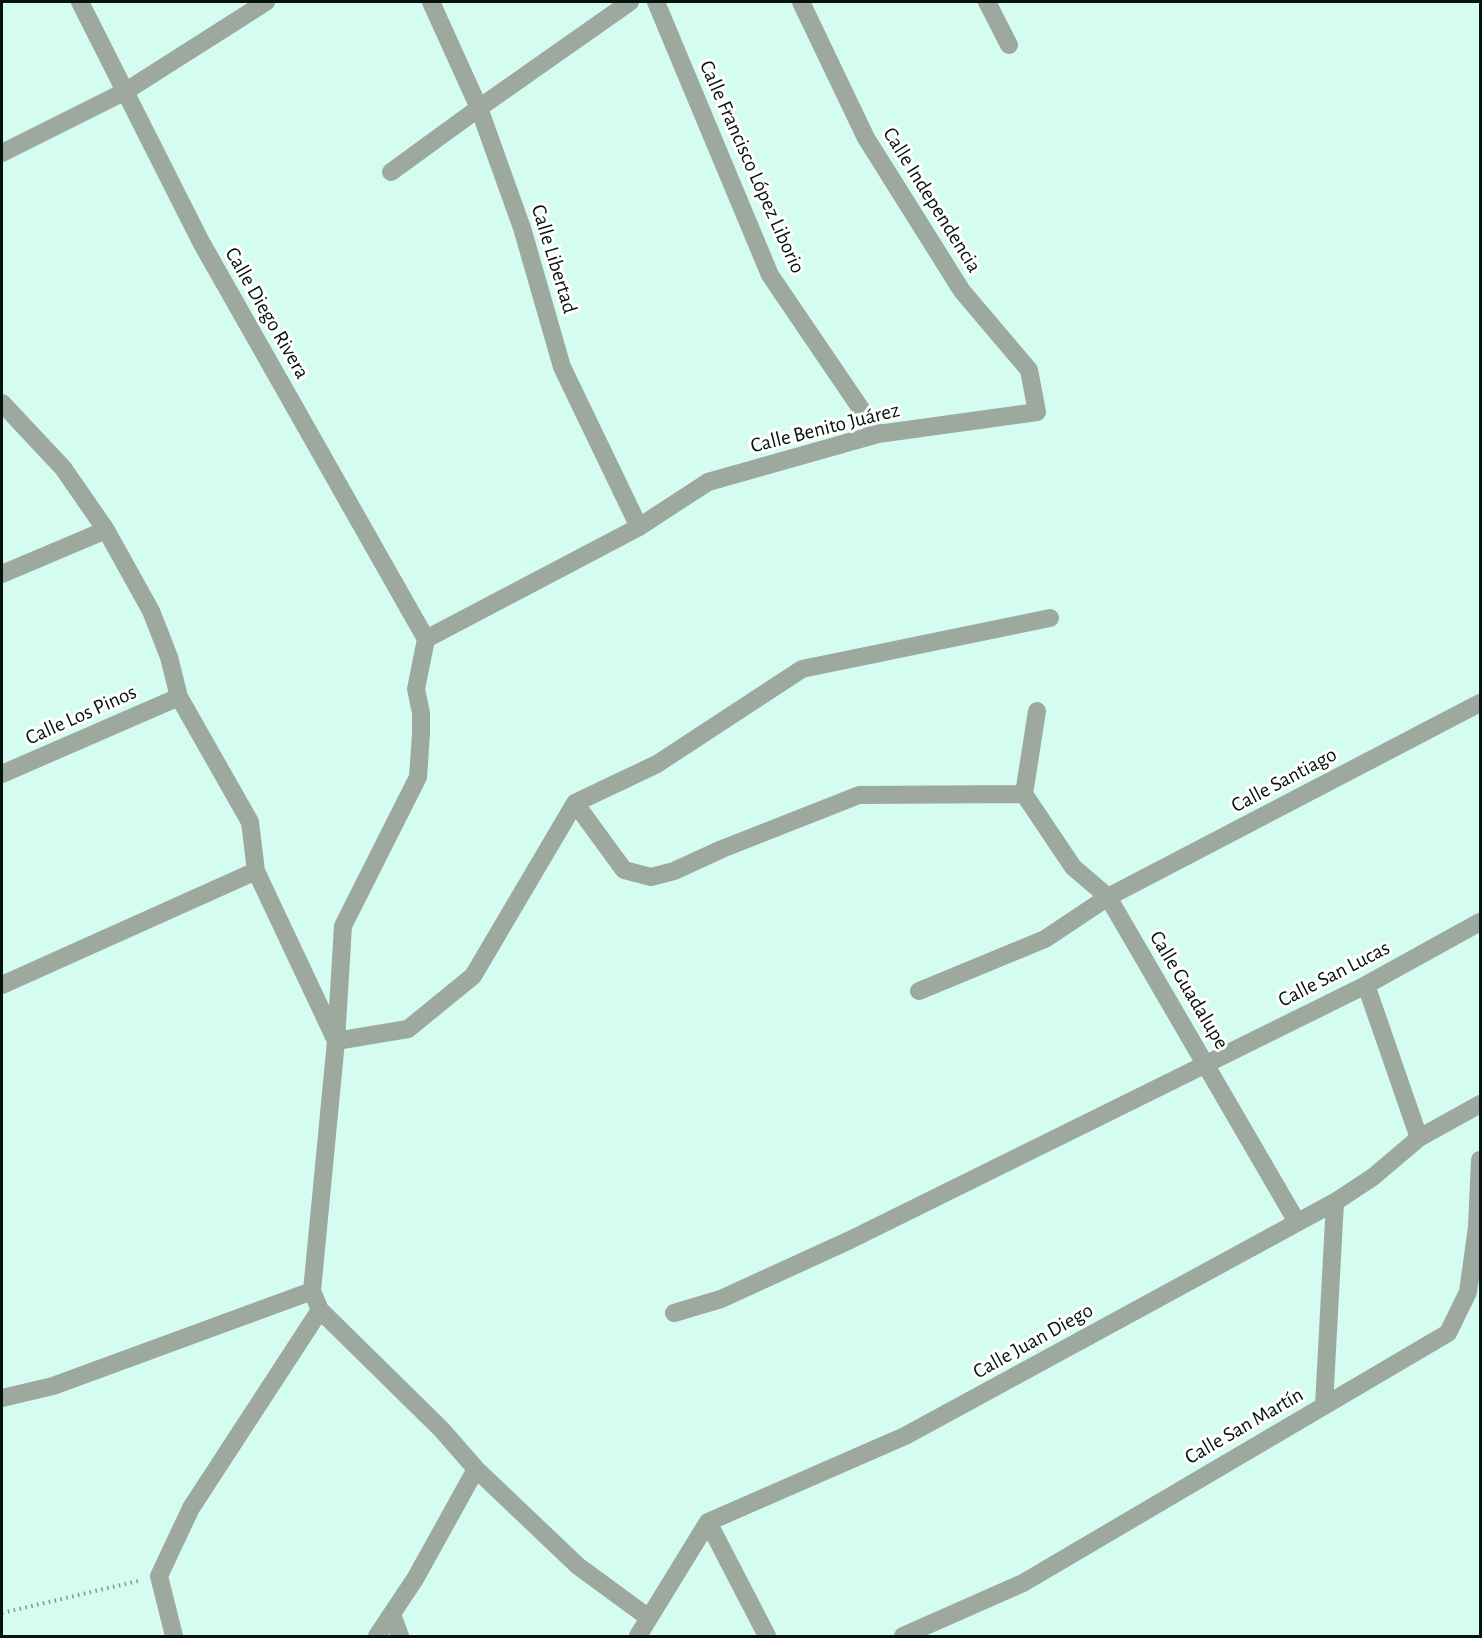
<!DOCTYPE html>
<html>
<head>
<meta charset="utf-8">
<style>
	body { margin:0 }
	#map { position:relative; width:1482px; height:1638px; overflow:hidden; background:#d5fcf0; font-family:"Alegreya Sans",sans-serif }
	canvas { display:block }
	.frame { position:absolute; inset:0; border:3px solid #05130f; pointer-events:none }
</style>
</head>
<body>
<div id="map">
<canvas width="1482" height="1638"></canvas>
<div class="frame"></div>
</div>
<script>
const context = document.querySelector('canvas').getContext('2d');
context.lineJoin = 'round';
const toPath = rows => new Path2D(rows.map(r => 'M' + r).join(''));
function stroke(path, color, width, dash) { context.strokeStyle = color; context.lineWidth = width; context.lineCap = dash ? 'butt' : 'round'; context.setLineDash(dash || []); context.stroke(path); }
function write(font, color, halo, rows, align = 'center') {
  context.font = font + ' "Alegreya Sans",sans-serif'; context.lineWidth = 6; context.setLineDash([]); context.textBaseline = 'middle'; context.strokeStyle = halo; context.fillStyle = color; for (const [text, x, y, turn = 0] of rows) {
    context.save(); context.translate(x, y); context.rotate((+turn || 0) * Math.PI / 180); context.textAlign = isNaN(turn) ? turn : align; if (halo) context.strokeText(text, 0, 0); context.fillText(text, 0, 0); context.restore();
  }
}
stroke(toPath([
	[2,1613,138,1581]
]), '#7b978e', 4, [1.5, 4.5]);
stroke(toPath([
	[80,2,201,242,426,639],
	[431,2,479,108,522,228,562,367,639,527],
	[656,2,770,275,878,434],
	[987,2,1009,45],
	[2,153,126,91,266,2],
	[391,172,479,108,630,2],
	[2,403,63,468,106,530,151,611,169,657,179,697,250,822,256,871,336,1041,408,1029,473,976,575,803,657,764,802,669,1050,618],
	[2,574,106,530],
	[426,639,416,689,421,713,421,734,418,777,343,926,336,1041,312,1291,320,1310,442,1430,476,1469,578,1566,649,1618],
	[426,639,639,527,708,482,878,434,1037,412,1029,370,962,291,866,138,801,2],
	[2,774,179,697],
	[1024,794,1073,867,1108,897,1297,1222],
	[1024,794,1037,711],
	[575,803,624,870,651,877,674,871,722,849,859,795,1024,794],
	[2,985,256,871],
	[1366,985,1419,1138],
	[919,991,1045,939,1108,897,1480,703],
	[674,1313,721,1299,850,1240,1366,985,1480,922],
	[2,1398,53,1386,312,1291],
	[1324,1405,1335,1202],
	[708,1522,767,1636],
	[392,1614,400,1636],
	[174,1636,159,1576,191,1508,320,1310],
	[377,1636,415,1579,476,1469],
	[638,1636,708,1522,905,1436,1335,1202,1373,1177,1419,1138,1480,1104],
	[903,1636,1023,1583,1448,1333,1468,1292,1477,1227,1480,1160]
]), '#9da89e', 18);
write('21px', '#05130f', '#fff', [
	["Calle Francisco López Liborio",752,167,66],
	["Calle Independencia",932,200,58],
	["Calle Libertad",554,259,73],
	["Calle Diego Rivera",267,313,60],
	["Calle Benito Juárez",825,428,-14],
	["Calle Los Pinos",81,715,-24],
	["Calle Santiago",1284,780,-28],
	["Calle San Lucas",1334,974,-27],
	["Calle Guadalupe",1189,990,59],
	["Calle Juan Diego",1033,1341,-29],
	["Calle San Martín",1244,1426,-30]
]);
</script>
</body>
</html>
